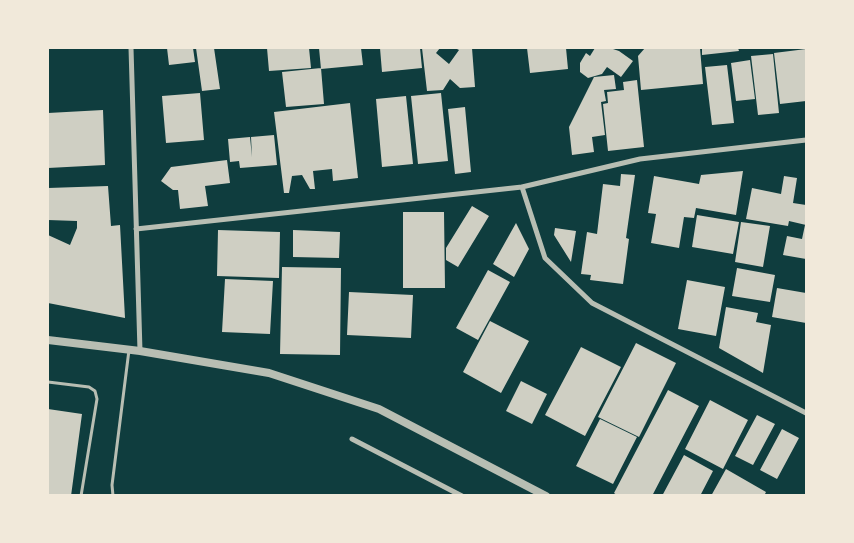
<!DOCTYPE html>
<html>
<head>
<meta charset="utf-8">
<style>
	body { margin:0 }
	#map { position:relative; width:854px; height:543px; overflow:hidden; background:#0f3d3e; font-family:Arial,sans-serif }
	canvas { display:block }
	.frame { position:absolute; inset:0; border:49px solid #f1e9da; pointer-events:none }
</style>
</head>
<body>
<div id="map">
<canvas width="854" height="543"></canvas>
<div class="frame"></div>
</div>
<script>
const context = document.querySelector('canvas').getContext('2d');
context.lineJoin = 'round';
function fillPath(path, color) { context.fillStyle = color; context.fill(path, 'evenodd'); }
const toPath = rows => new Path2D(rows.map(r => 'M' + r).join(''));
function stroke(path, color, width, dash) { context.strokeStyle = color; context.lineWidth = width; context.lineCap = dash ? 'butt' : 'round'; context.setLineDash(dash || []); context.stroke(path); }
fillPath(toPath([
	[167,48,193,48,195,62,169,65],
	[196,48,214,48,220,89,202,91],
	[267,48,309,48,311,68,269,71],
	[319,48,361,48,363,65,321,69],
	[380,48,420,48,422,68,382,72],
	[422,48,440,48,436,53,449,64,459,50,455,48,472,48,475,87,460,88,450,79,443,90,427,91],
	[527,48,566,48,568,69,530,73],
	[595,48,610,48,619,51,633,61,621,77,607,67,602,74,588,78,580,72,580,63,586,53,590,56],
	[645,48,700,48,703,84,641,90,638,56],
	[702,48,738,48,739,51,702,55],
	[806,49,806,101,780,104,774,53],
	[773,54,779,113,758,115,751,56],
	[750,60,755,99,736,101,731,63],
	[727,65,734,123,712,125,705,67],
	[321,68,324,104,286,107,282,72],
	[614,75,616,89,604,90,606,101,601,102,605,135,592,137,594,152,572,155,569,127,594,77],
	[637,80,644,147,608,151,603,104,608,103,607,92,624,90,623,82],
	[200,93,204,140,166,143,162,96],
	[441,93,448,161,418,164,411,96],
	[406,96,413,164,382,167,376,99],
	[350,103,358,178,333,181,332,169,313,171,315,189,310,189,302,175,292,176,289,193,284,193,274,112],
	[465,107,471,172,455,174,448,109],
	[103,110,105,165,48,168,48,113],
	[274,135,277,165,240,168,239,161,230,162,228,139,250,137,252,157,251,137],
	[227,160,230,183,205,186,208,206,180,209,178,190,173,190,161,181,171,167],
	[743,171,736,215,696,208,694,218,684,217,679,248,651,243,656,214,648,213,654,176,699,184,701,175],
	[621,174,635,175,626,238,629,239,623,284,590,280,591,275,581,274,587,232,597,234,603,184,620,186],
	[784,176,797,178,793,203,806,205,806,225,789,221,788,226,746,219,752,188,781,194],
	[108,186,111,226,120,225,125,318,48,303,48,235,70,245,77,228,77,221,48,220,48,188],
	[472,206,489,216,458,267,446,260,446,248],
	[403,212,444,212,445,288,403,288],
	[697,215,739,222,733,254,692,247],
	[741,222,770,226,763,267,735,262],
	[516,223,529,249,514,277,493,264],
	[805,225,806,226,806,259,783,255,787,236,802,239],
	[555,228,576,231,571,262,554,235],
	[218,230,280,232,279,278,217,276],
	[293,230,340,232,339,258,293,257],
	[282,267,341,268,340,355,280,354],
	[737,268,775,275,770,302,732,296],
	[488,270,510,282,478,340,456,328],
	[225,279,273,281,270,334,222,332],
	[687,280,725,287,716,336,678,329],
	[777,288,806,293,806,323,772,317],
	[349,292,413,295,411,338,347,335],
	[726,307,758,313,756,322,771,325,763,373,719,348],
	[490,321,529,341,501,393,463,372],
	[636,343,676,363,639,437,598,417],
	[581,347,621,367,585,436,545,415],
	[521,381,547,394,532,424,506,411],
	[668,390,699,406,652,496,618,496,614,493],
	[710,400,748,420,723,469,685,449],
	[48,409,82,414,71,496,48,496],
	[757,415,775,424,753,465,735,456],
	[600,419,637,437,613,484,576,466],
	[782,429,799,438,777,479,760,470],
	[684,455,713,471,700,496,662,496],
	[726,469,766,492,764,496,711,496]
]), '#cfcfc3');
stroke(toPath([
	[48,382,89,387,95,391,97,399,81,496],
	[113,496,112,485,129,350]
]), '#b8beb3', 3);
stroke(toPath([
	[131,48,140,351],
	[522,187,545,258,592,303,806,413],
	[136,229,522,187,640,159,806,140],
	[352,439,462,496]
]), '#b8beb3', 5);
stroke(toPath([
	[48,340,140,351,269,373,379,409,546,496]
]), '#b8beb3', 8);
</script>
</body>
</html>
